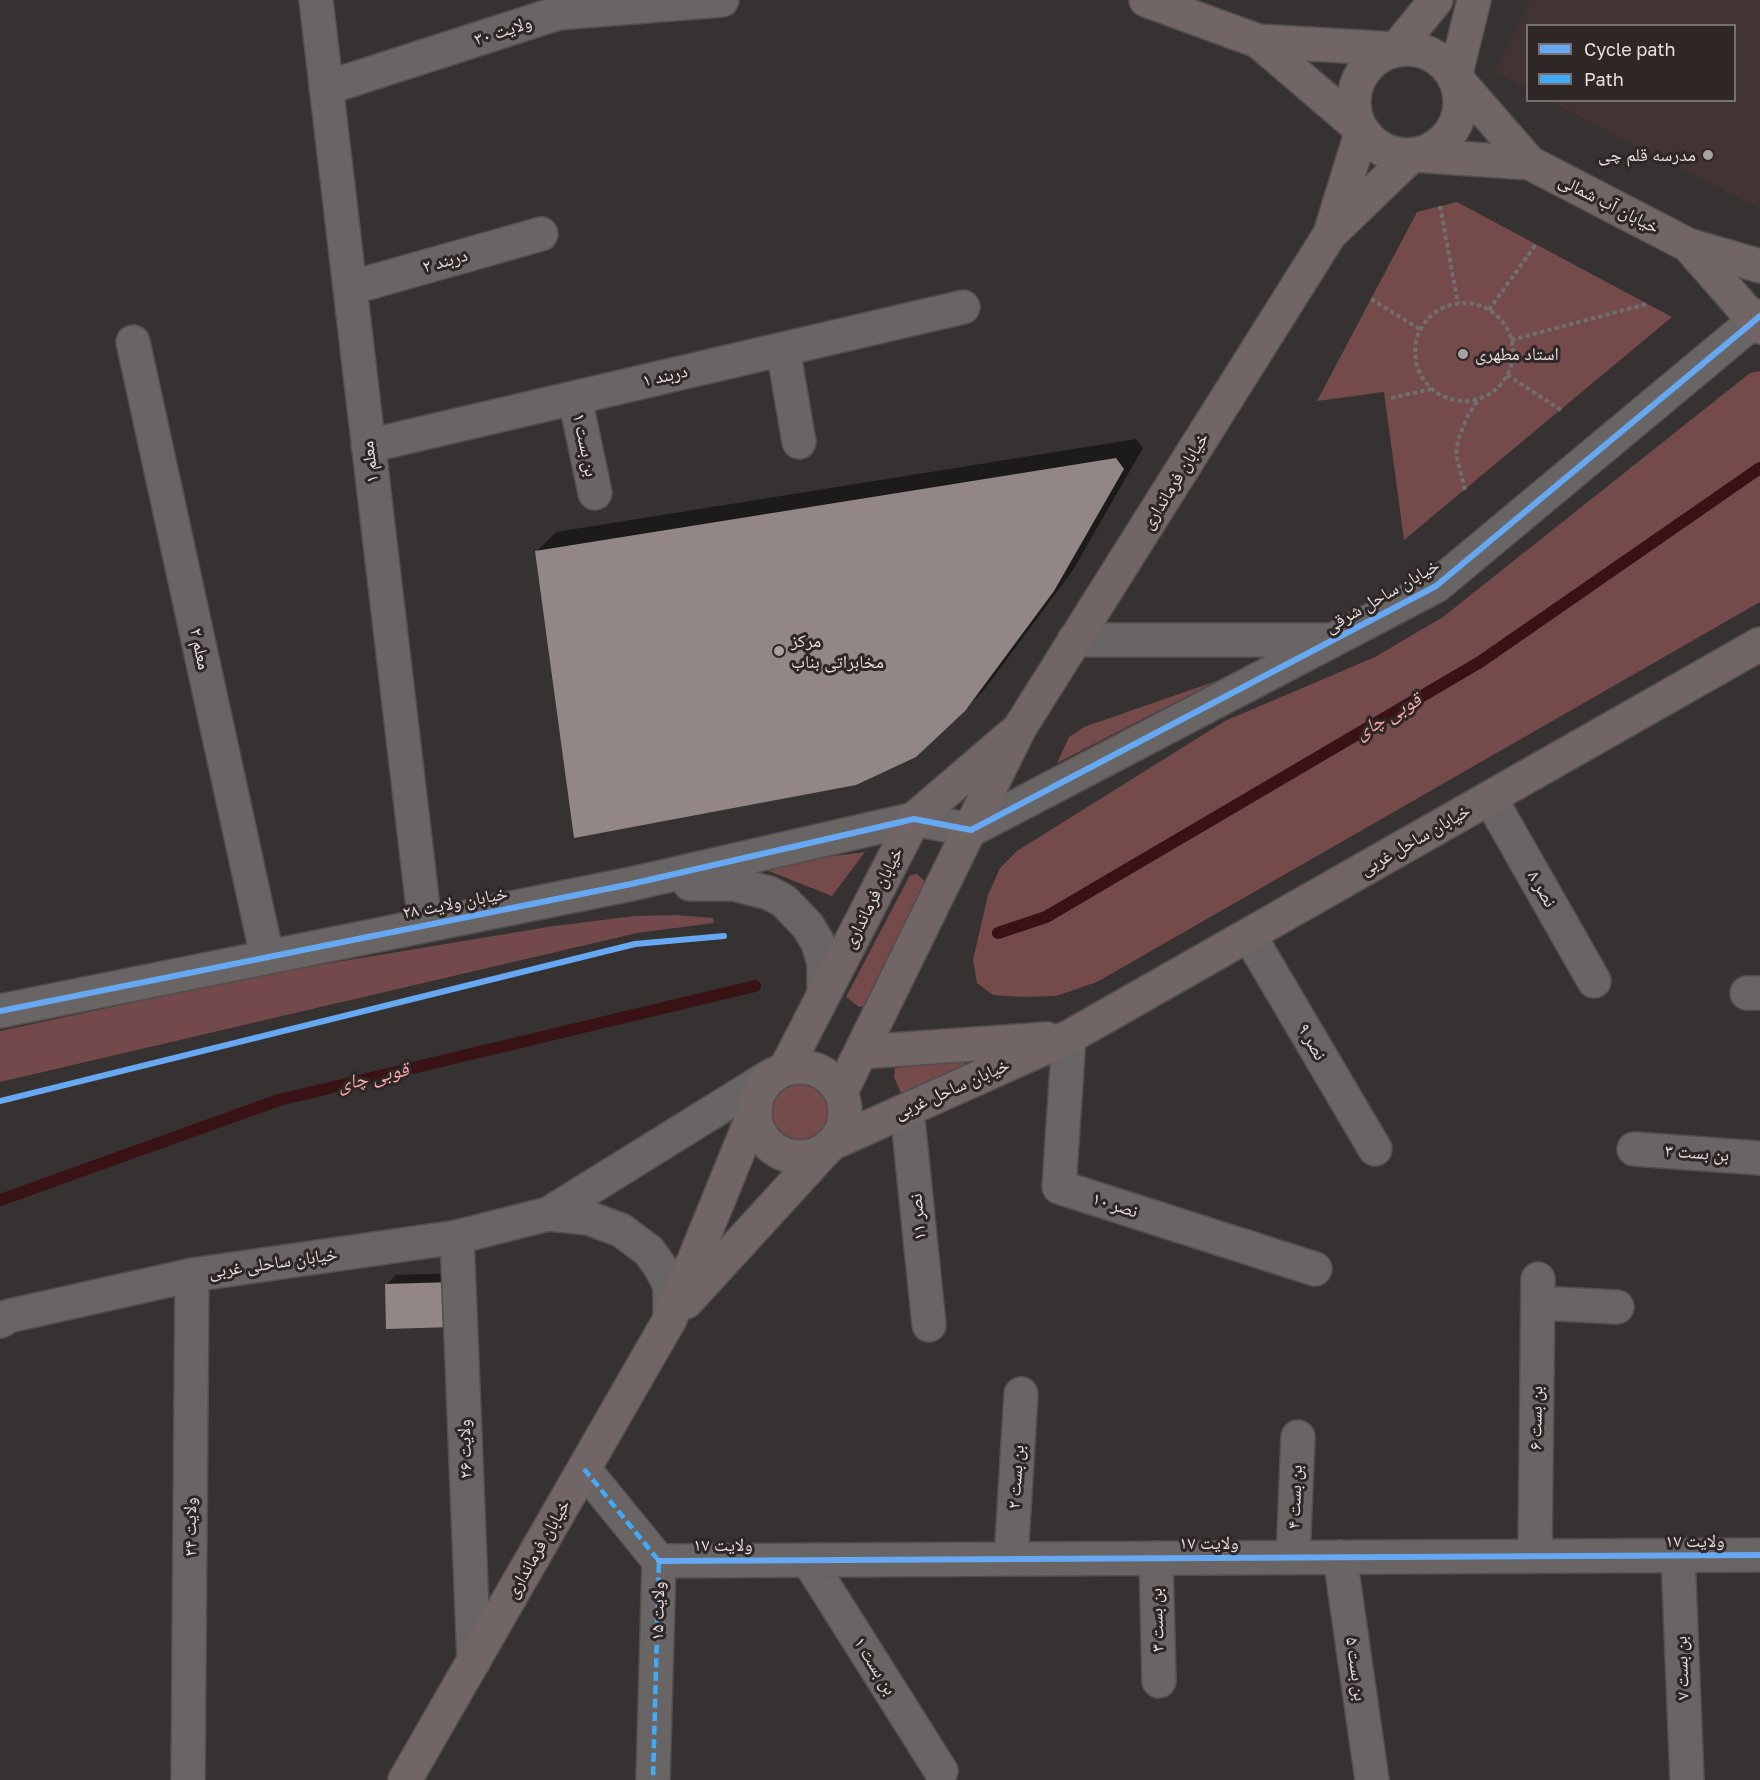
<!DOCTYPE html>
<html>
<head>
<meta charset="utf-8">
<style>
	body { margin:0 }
	#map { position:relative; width:1760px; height:1780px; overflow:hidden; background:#373232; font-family:"Golos Text",sans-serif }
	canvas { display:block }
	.legend { position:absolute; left:1526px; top:24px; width:210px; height:78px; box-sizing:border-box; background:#2f2626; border:2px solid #787070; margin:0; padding:8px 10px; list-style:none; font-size:18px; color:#e6dfdf }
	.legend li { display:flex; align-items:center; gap:12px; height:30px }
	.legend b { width:30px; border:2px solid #787070 }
</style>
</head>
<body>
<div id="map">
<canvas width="1760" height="1780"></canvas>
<ul class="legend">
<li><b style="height:8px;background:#66a8f1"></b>Cycle path</li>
<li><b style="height:8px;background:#42abf6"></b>Path</li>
</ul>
</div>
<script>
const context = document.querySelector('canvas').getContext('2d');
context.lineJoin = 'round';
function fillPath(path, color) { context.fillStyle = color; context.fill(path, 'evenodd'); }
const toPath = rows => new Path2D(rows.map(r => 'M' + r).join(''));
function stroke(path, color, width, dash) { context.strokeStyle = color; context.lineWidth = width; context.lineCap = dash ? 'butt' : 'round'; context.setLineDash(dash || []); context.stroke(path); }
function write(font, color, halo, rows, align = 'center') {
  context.font = font + ' "Golos Text","Noto Naskh Arabic",sans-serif'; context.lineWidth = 6; context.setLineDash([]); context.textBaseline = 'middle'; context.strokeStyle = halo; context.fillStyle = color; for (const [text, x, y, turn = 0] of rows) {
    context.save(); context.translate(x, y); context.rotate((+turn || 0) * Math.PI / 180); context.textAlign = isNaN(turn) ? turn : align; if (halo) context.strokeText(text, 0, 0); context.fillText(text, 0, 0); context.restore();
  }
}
fillPath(toPath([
	[1531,0,1760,0,1760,209,1550,101,1734,100,1734,26,1528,26,1527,89,1495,72]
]), '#433434');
fillPath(toPath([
	[1457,202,1672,317,1404,540,1384,392,1317,401,1417,212],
	[1760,371,1760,602,1097,982,1056,996,1022,997,993,995,977,983,973,960,988,895,1000,868,1017,851,1225,721,1375,657,1443,617,1750,373],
	[1219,680,1057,763,1069,737,1084,727],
	[865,852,832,896,756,866],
	[917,874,929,885,866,1006,859,1007,846,997,910,875],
	[963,1057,965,1067,902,1096,894,1077,895,1068],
	'766 1112a34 34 0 1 1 68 0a34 34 0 1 1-68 0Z'
]), '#744a4b');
fillPath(toPath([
	[675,915,713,918,714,923,637,933,0,1082,0,1031,271,973,554,926,635,916]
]), '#74494b');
fillPath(toPath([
	[1136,439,1143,448,1073,570,984,690,964,710,537,551,556,532],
	[462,1273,453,1325,386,1285,396,1275]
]), '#0007');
stroke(toPath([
	[998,933,1046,917,1480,662,1760,468],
	[0,1200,279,1100,755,986]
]), '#391216', 12);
fillPath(toPath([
	[1116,458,1124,469,1054,591,965,711,916,757,856,785,574,838,535,551],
	[453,1282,454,1327,386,1329,385,1284]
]), '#938686');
const minor = toPath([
	[316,0,425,924],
	[326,88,558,13,722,0],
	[350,288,541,234],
	[133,342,267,956],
	[783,349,799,442],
	[575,398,595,493],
	[368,446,963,307],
	[1074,640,1332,640],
	[1490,798,1594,981],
	[690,884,734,884,769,893,784,901,808,926,818,943,824,963,824,993],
	[1249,935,1375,1149],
	[1747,993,1760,993],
	[0,1011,631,884,914,819,971,830,1436,586,1760,316],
	[1069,1037,1059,1187,1315,1269],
	[907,1110,929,1325],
	[1634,1149,1760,1158],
	[548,1214,588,1218,621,1230,649,1251,661,1268,670,1286,670,1319],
	[457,1237,474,1661],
	[1538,1303,1617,1307],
	[0,1321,9,1316,192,1275,457,1237,548,1214,772,1075],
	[584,1469,659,1561,653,1780],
	[1535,1556,1538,1279],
	[1678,1556,1687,1780],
	[1340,1557,1372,1780],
	[1156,1558,1159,1681],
	[1293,1558,1298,1437],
	[1011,1559,1021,1394],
	[808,1560,941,1771],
	[659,1561,1760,1555],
	[188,1780,192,1275]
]);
const major = toPath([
	[1146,0,1258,41],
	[1436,0,1396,49,1258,41,1362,130,1330,234,1412,155,1530,163,1455,77,1474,0],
	'1354 102a53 53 0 1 1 106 0a53 53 0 1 1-106 0Z',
	[1530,163,1688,245],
	[1760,266,1688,245,1760,327],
	[1019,729,1330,234],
	[861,1052,1047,1039],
	'755 1112a45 45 0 1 1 90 0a45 45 0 1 1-90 0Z',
	[786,1068,914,819,1019,729,841,1092],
	[835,1142,1069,1037,1760,644],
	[686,1302,825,1150],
	[405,1780,670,1319,754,1113]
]);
stroke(minor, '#534e4e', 36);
stroke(major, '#534e4e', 36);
stroke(toPath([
	[1440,206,1458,304],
	[1371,299,1421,330],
	'1415 352a49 49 0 1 1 98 0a49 49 0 1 1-98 0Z',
	[1489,310,1536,244],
	[1511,340,1647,304],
	[1507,375,1561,410],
	[1391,398,1432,389],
	[1465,490,1456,455,1458,440,1467,417,1478,400]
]), '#716e6e', 4, [4.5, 3]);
stroke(minor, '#696565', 33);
stroke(major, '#716566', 33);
stroke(toPath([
	[584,1469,659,1561,653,1780]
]), '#42abf6', 4.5, [9, 4.5]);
stroke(toPath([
	[0,1011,631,884,914,819,971,830,1436,586,1760,316],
	[0,1101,635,944,724,936],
	[659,1561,1760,1555]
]), '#66a8f1', 6);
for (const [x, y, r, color] of [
	[1708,155,6,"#a9a2a2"],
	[1463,354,6,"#a9a2a2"],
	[779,651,6,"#a9a2a2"]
]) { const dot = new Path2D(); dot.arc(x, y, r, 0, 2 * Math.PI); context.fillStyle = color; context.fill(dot); stroke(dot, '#2f2626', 2); }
write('18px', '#e6dfdf', '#2f2626', [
	["ولایت ۳۰",503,31,-18],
	["خیابان آب شمالی",1609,204,27],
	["دربند ۲",445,261,-16],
	["دربند ۱",665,376,-13],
	["بن بست ۱",585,445,78],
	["معلم ۱",370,462,-97],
	["خیابان فرمانداری",1175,481,-58],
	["خیابان ساحل شرقی",1382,596,-30],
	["معلم ۲",200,649,78],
	["خیابان ساحل غربی",1415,840,-30],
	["نصر ۸",1542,889,60],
	["خیابان فرمانداری",873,898,-63],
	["خیابان ولایت ۲۸",455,903,-11],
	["نصر ۹",1312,1042,60],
	["خیابان ساحل غربی",952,1089,-24],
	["بن بست ۳",1697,1153,4],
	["نصر ۱۰",1115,1205,18],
	["نصر ۱۱",918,1217,-96],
	["خیابان ساحلی غربی",273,1263,-8],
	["بن بست ۶",1536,1418,-89],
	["ولایت ۲۶",465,1449,-92],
	["بن بست ۲",1016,1477,-86],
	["بن بست ۴",1295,1497,-88],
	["ولایت ۲۴",190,1527,-90],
	["ولایت ۱۷",1695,1541],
	["ولایت ۱۷",1209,1543],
	["ولایت ۱۷",723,1545],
	["خیابان فرمانداری",538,1549,-60],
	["ولایت ۱۵",658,1611,-89],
	["بن بست ۳",1157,1620,-92],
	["بن بست ۱",875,1666,58],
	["بن بست ۷",1682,1668,-92],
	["بن بست ۵",1356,1669,82]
]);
write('18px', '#e6dfdf', '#2f2626', [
	["مدرسه قلم چی",1696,155,"right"],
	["استاد مطهری",1475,354],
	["مرکز",791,641],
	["مخابراتی بناب",791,662]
], 'left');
write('italic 20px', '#fba9ab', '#2f2626', [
	["قوبی چای",1388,716,-30],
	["قوبی چای",373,1077,-13]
]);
</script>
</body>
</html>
